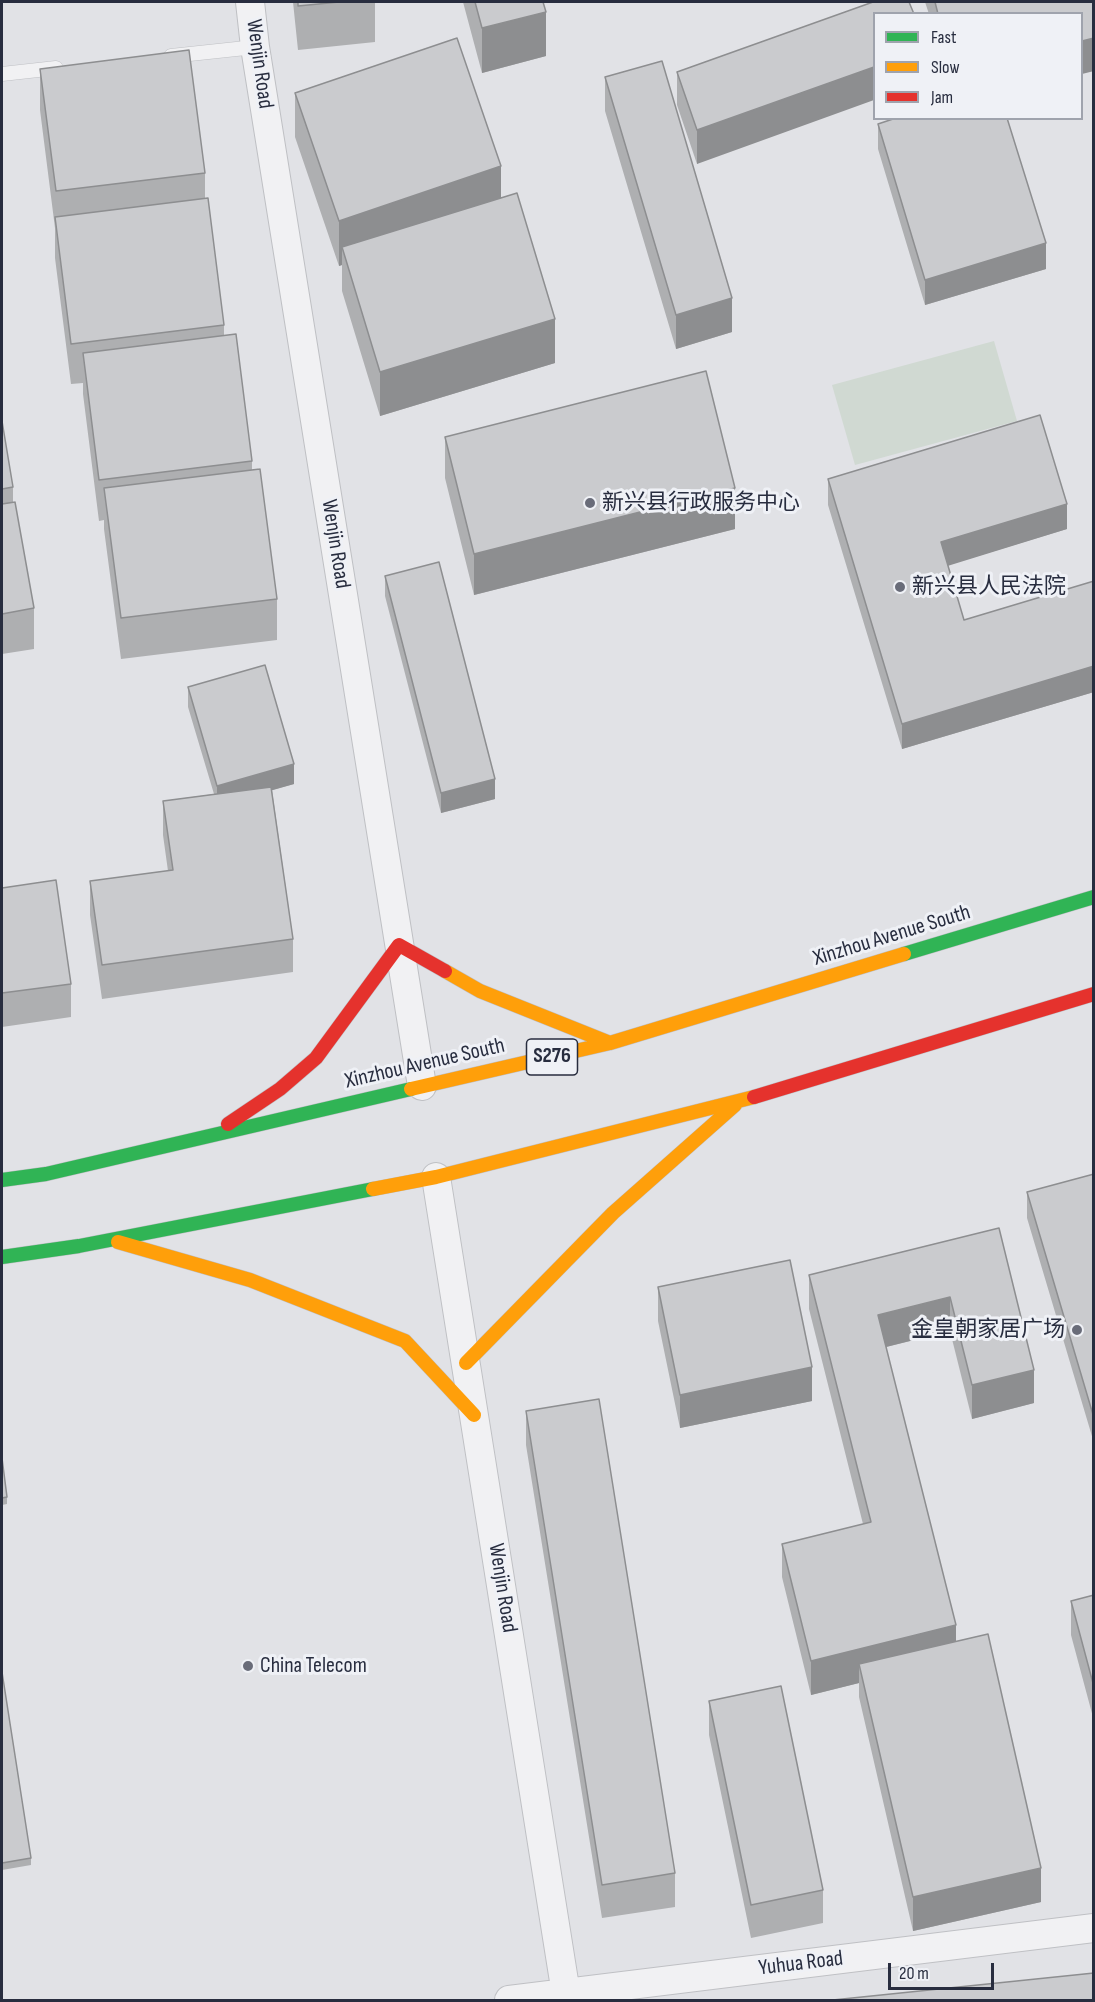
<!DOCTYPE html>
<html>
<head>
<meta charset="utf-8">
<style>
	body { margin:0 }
	#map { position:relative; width:1095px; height:2002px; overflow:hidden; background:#e1e2e6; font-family:"Sofia Sans Condensed",sans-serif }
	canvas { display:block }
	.frame { position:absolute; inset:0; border:3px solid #282d3f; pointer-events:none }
	.legend { position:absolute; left:873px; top:12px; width:210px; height:108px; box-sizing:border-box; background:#eff1f6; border:2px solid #9fa3ad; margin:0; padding:8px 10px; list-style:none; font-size:18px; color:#282d3f }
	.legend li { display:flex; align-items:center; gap:12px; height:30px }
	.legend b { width:30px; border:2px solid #9fa3ad }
	.scale { position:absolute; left:888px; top:1963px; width:106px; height:27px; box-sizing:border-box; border:3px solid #282d3f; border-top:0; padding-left:8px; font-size:18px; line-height:21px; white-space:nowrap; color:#282d3f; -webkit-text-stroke:4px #eff1f6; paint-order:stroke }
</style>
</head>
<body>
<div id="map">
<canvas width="1095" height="2002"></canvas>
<div class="frame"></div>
<ul class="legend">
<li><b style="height:8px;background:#30b455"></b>Fast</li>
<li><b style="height:8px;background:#ff9f0a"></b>Slow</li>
<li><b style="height:8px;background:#e5322d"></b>Jam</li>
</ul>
<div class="scale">20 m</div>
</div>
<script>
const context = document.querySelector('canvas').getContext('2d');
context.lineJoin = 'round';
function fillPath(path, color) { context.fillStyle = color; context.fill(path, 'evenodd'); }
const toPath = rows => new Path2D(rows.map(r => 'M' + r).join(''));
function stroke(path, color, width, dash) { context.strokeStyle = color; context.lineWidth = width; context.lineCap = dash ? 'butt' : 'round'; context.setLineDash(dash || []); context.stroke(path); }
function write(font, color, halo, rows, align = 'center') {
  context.font = font + ' "Sofia Sans Condensed","Noto Sans SC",sans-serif'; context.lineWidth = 6; context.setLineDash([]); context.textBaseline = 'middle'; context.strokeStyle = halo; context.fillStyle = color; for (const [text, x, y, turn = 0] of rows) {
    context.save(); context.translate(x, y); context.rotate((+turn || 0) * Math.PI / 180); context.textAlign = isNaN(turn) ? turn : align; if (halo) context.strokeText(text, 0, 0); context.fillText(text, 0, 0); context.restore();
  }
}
fillPath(toPath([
	[994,341,1017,421,855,465,832,385]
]), '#d0d9d2');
const lane = toPath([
	[171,56,255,47],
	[2,74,56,68]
]);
const street = toPath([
	[250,2,255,47,422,1086],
	[436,1177,567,2000],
	[509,2000,1094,1928]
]);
const fast = toPath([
	[904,954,1094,897],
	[2,1180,46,1174,411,1089],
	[2,1257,79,1246,373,1189]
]);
const slow = toPath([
	[445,971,480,991,610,1043],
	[411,1089,610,1043,904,954],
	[373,1189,436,1177,754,1097],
	[118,1242,250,1280,405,1341,474,1415],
	[466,1363,613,1213,735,1105]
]);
const jam = toPath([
	[754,1097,1094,994],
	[228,1124,280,1089,316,1058,399,945,445,971]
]);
stroke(lane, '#bfc0c4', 15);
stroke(street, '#bfc0c4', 30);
stroke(fast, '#bebfc4', 15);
stroke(slow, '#bebfc4', 15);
stroke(jam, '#bebfc4', 15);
stroke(lane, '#f1f1f3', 14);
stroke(street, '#f1f1f3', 28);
stroke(fast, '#30b455', 14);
stroke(slow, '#ff9f0a', 14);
stroke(jam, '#e5322d', 14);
fillPath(toPath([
	[293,2,375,2,375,42,298,50],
	[463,2,543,2,546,56,482,73],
	[873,2,697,164,677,105,677,72],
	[925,2,1094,2,1082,14,929,14],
	[40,69,205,173,205,198,224,325,224,336,252,461,252,470,277,599,277,640,121,659,104,529,104,520,99,521,83,394,83,383,71,384,55,258,55,228,40,110],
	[605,77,732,332,676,349,605,111],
	[295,93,501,198,555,363,380,416,342,291,342,265,339,266,295,137],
	[878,124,1046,269,925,305,878,149],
	[2,421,13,487,13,502,34,608,34,649,2,654],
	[445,437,735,529,474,595,445,478],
	[828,479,1067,529,948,565,964,620,1094,581,1094,692,902,749,828,505],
	[385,576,495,799,441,813,385,596],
	[188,687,294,784,272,790,293,939,293,972,102,999,90,915,90,881,168,871,163,835,163,801,214,794,188,707],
	[2,888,71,984,71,1017,2,1027],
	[1094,1174,1094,1443,1027,1218,1027,1192],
	[999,1228,1034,1403,972,1419,950,1331,886,1347,956,1642,1041,1902,913,1931,859,1697,859,1683,811,1695,782,1577,782,1544,863,1524,809,1309,809,1275],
	[658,1287,812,1401,680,1428,658,1321],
	[526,1411,675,1873,675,1907,602,1918,526,1445],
	[2,1458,7,1497,7,1504,2,1505],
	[1094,1595,1094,1721,1071,1635,1071,1601],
	[2,1672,31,1858,31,1865,2,1870],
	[709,1701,823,1890,823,1923,751,1938,709,1735]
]), '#aeafb1');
fillPath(toPath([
	[546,12,546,56,482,73,482,28],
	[1094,38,1094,71,1082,74,1082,41],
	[874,67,874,100,697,164,697,130],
	[501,166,501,211,342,247,342,265,339,266,339,221],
	[1046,243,1046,269,925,305,925,280],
	[732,298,732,332,676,349,676,315],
	[555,319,555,363,380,416,380,372],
	[735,488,735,529,474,595,474,554],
	[1067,504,1067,529,941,568,941,542],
	[1094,666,1094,692,902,749,902,724],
	[294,764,294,784,217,806,217,786],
	[495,779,495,799,441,813,441,793],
	[950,1297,950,1331,878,1349,878,1315],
	[812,1367,812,1401,680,1428,680,1395],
	[1034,1370,1034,1403,972,1419,972,1385],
	[956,1625,956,1659,859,1664,859,1683,811,1695,811,1661],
	[1041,1868,1041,1902,913,1931,913,1897]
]), '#8d8e90');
const building = toPath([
	[298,2,339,2,298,6,298,2],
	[475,2,543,2,546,12,482,28,475,2],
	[873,2,909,2,914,14,874,14,874,67,697,130,677,72,873,2],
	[935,2,1094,2,1094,38,1082,41,1082,14,938,14,935,2],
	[457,38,501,166,339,221,295,93,457,38],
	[189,50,205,173,56,191,40,69,189,50],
	[662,61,732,298,676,315,605,77,662,61],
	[896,118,1007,118,1046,243,925,280,878,124,896,118],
	[517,193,555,319,380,372,342,247,517,193],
	[208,198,224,325,71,344,55,217,208,198],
	[236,334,252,461,99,480,83,353,236,334],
	[706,371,735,488,474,554,445,437,706,371],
	[1040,415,1067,504,941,542,964,620,1094,581,1094,666,902,724,828,479,1040,415],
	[2,421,13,487,2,489,2,421],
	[260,469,277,599,121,618,104,488,260,469],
	[15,502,34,608,2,614,2,504,15,502],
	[439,562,495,779,441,793,385,576,439,562],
	[265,665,294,764,217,786,188,687,265,665],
	[271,787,293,939,102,965,90,881,173,870,163,801,271,787],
	[56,880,71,984,2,993,2,888,56,880],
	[1094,1174,1094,1418,1027,1192,1094,1174],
	[999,1228,1034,1370,972,1385,950,1297,878,1315,956,1625,811,1661,782,1544,871,1522,809,1275,999,1228],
	[790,1260,812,1367,680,1395,658,1287,790,1260],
	[599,1399,675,1873,602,1885,526,1411,599,1399],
	[2,1458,7,1497,2,1498,2,1458],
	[1094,1595,1094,1687,1071,1601,1094,1595],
	[988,1634,1041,1868,913,1897,859,1664,988,1634],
	[2,1672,31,1858,2,1863,2,1672],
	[781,1686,823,1890,751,1905,709,1701,781,1686],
	[1094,1973,1094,2001,823,2001,1094,1973]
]);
fillPath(building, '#cacbce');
stroke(building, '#8d8e90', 1.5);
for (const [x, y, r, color] of [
	[590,503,6,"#696c79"],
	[900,587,6,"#696c79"],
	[1077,1330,6,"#696c79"],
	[248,1666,6,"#696c79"]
]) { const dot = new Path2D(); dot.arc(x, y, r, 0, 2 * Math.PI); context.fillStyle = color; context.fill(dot); stroke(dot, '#eff1f6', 2); }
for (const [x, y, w] of [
	[552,1057,51]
]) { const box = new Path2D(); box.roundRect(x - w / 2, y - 18, w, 36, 4.5); context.fillStyle = '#eff1f6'; context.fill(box); stroke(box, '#282d3f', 1.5); }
write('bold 21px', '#282d3f', null, [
	["S276",552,1057]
]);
write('22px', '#282d3f', '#eff1f6', [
	["Wenjin Road",259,64,82],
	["Wenjin Road",335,544,81],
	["Xinzhou Avenue South",892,936,-17],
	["Xinzhou Avenue South",425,1064,-13],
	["Wenjin Road",502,1588,81],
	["Yuhua Road",801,1964,-7]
]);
write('22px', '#282d3f', '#eff1f6', [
	["新兴县行政服务中心",602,503],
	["新兴县人民法院",912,587],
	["金皇朝家居广场",1065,1330,"right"],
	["China Telecom",260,1666]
], 'left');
</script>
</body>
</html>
